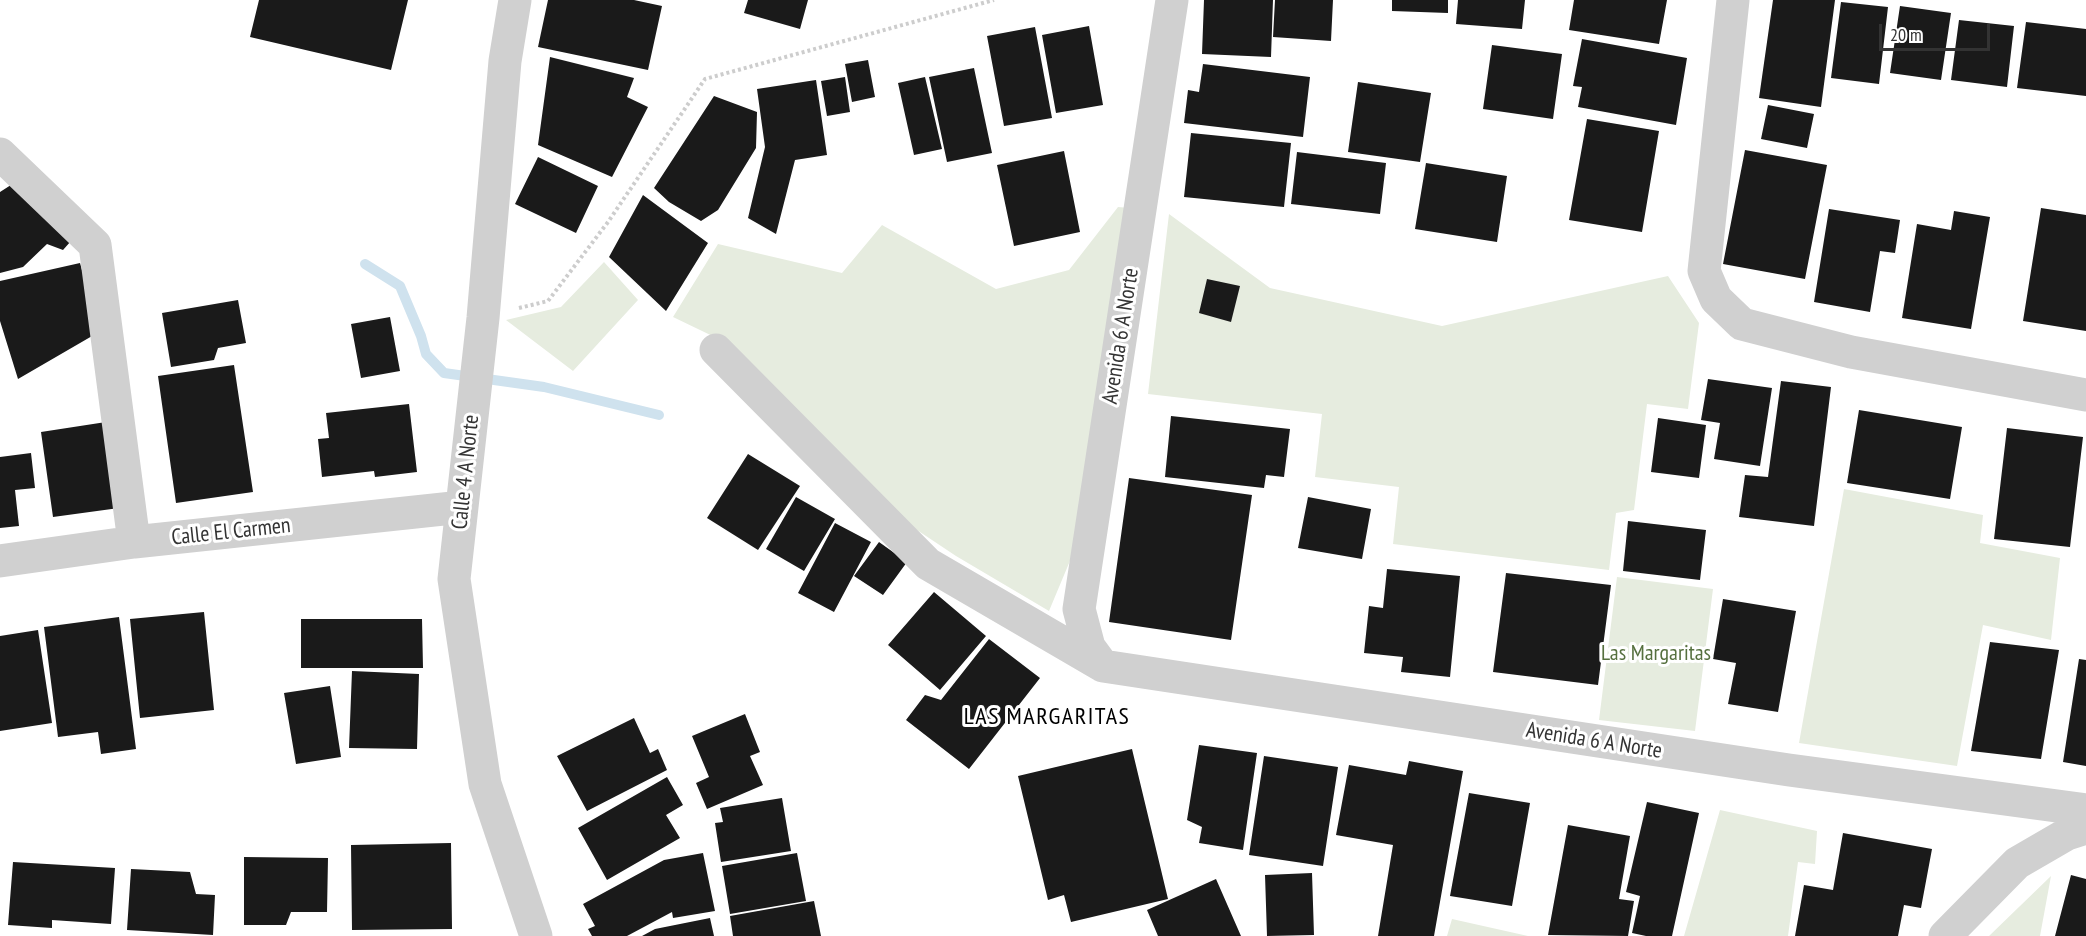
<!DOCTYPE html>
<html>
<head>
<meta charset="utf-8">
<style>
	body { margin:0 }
	#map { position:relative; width:2086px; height:936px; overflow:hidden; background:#fff; font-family:"PT Sans Narrow",sans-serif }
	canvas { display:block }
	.scale { position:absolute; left:1879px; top:24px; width:111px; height:27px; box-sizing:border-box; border:3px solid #333; border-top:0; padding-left:8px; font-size:18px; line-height:21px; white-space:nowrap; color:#333; -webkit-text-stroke:4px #fff; paint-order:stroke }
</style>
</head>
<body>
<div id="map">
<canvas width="2086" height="936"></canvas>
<div class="scale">20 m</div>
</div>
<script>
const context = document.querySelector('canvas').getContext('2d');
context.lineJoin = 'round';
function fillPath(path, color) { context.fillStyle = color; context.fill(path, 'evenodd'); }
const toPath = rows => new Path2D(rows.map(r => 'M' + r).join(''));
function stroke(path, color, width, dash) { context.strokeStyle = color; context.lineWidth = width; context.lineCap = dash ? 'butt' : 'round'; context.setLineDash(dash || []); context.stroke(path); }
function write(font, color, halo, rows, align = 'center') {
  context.font = font + ' "PT Sans Narrow",sans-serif'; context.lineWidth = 6; context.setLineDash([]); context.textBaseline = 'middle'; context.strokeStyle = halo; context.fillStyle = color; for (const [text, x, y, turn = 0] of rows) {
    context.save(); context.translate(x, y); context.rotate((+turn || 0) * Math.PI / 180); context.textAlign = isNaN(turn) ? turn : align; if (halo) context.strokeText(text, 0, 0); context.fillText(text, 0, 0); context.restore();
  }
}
fillPath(toPath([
	[1118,207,1130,208,1072,556,1049,611,956,556,905,522,727,343,673,317,718,244,842,273,882,225,996,289,1069,270],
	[1169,214,1270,288,1442,326,1668,276,1699,323,1688,409,1647,404,1634,510,1616,513,1609,570,1393,544,1399,487,1315,477,1322,414,1148,394],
	[604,262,638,300,573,371,506,320,561,307],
	[1844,489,1983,515,1980,543,2060,558,2051,640,1983,625,1957,766,1799,743],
	[1617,577,1713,589,1695,731,1599,720],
	[1720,810,1817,831,1815,864,1798,862,1788,936,1684,936],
	[2051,876,2040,936,1989,936],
	[1452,919,1528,936,1447,936]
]), '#e6ecdf');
stroke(toPath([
	[365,264,400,286,421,336,426,354,444,373,544,387,659,415]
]), '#cfe2ee', 10);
fillPath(toPath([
	[259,0,408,0,391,70,250,37],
	[548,0,634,0,662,6,648,70,538,47],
	[748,0,808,0,800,29,744,13],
	[1204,0,1273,0,1271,57,1202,54],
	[1275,0,1333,0,1331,41,1273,37],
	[1392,0,1448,0,1448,13,1392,11],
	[1458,0,1525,0,1522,29,1456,24],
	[1574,0,1667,0,1659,44,1569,30],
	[1773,0,1835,0,1821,107,1759,98],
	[1841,2,1888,7,1879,84,1831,78],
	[1900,6,1951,13,1941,80,1890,73],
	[1959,20,2014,26,2007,87,1951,80],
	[2026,22,2086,29,2086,96,2017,88],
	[1089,26,1103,105,1056,113,1042,35],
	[1035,27,1052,118,1004,126,987,36],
	[1582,39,1687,58,1676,125,1578,107,1582,87,1573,86],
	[1492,45,1562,54,1553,119,1483,109],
	[550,57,634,78,627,97,648,107,612,177,538,145],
	[868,60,875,97,852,102,845,64],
	[1203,64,1310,77,1303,137,1184,123,1188,90,1199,92],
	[974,68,992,153,947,162,929,77],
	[845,77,850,112,827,116,821,81],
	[925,77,942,149,914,155,898,83],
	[816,80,827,155,795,160,776,234,748,218,765,147,757,89],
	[1358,82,1431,93,1420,162,1348,152],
	[714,96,757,112,756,148,718,210,701,221,669,202,654,188],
	[1768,105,1814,114,1807,148,1761,139],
	[1587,119,1659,131,1642,232,1569,220],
	[1191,133,1291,143,1284,207,1184,197],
	[1745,150,1827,165,1805,279,1723,264],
	[1064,151,1080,232,1014,246,997,165],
	[1297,152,1386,163,1380,214,1291,204],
	[538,157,598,186,576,233,515,204],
	[1426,163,1507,176,1497,242,1415,229],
	[14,183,71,241,63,250,47,244,23,267,0,273,0,192],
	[643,195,708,243,666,311,609,257],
	[2041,208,2086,215,2086,331,2023,321],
	[1829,209,1900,220,1895,253,1880,251,1870,312,1814,302],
	[1954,211,1990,217,1971,329,1902,318,1917,224,1951,230],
	[80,263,99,332,18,379,0,321,0,281],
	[1207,279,1240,286,1231,322,1199,313],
	[238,300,246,343,218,348,214,360,171,367,162,313],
	[390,317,400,371,361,378,351,324],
	[234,365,253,492,176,503,158,376],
	[1708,379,1772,388,1760,466,1714,459,1720,423,1701,420],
	[1781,381,1831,387,1814,526,1739,517,1745,475,1768,477],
	[409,404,417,472,375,477,374,471,322,477,318,439,329,438,326,413],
	[1859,410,1962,427,1950,499,1847,483],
	[1171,416,1290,429,1284,477,1266,475,1264,488,1165,477],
	[1658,418,1706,425,1699,478,1651,472],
	[106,422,119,508,53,517,41,432],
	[2007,428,2083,437,2070,547,1994,539],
	[31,453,35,488,15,490,19,526,0,528,0,457],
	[748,454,800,486,758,550,707,518],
	[1129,478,1252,495,1231,640,1109,622],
	[796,497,835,519,804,571,766,549],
	[1308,497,1371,509,1362,559,1298,548],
	[1628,521,1706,530,1700,580,1623,571],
	[835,523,871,542,834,612,798,593],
	[879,542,907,562,883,595,854,576],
	[1387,569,1460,576,1450,677,1401,672,1403,657,1364,653,1369,606,1383,608],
	[1506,573,1611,585,1598,685,1493,672],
	[934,592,986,636,940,690,888,645],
	[1723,599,1796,611,1778,712,1728,704,1736,663,1713,659],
	[204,612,214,710,140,718,130,619],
	[119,617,136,749,101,754,98,732,58,737,44,627],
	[301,619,422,619,423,668,301,668],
	[38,630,52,723,0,731,0,636],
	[989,639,1040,678,969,769,906,720,925,695,941,700],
	[1990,642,2059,650,2041,759,1971,751],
	[2079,659,2086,660,2086,766,2063,762],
	[352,671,419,674,417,749,349,748],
	[330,686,341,757,296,764,284,693],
	[745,714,760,752,750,756,763,785,707,809,696,783,709,777,692,736],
	[634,718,650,753,658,749,667,770,587,811,557,756],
	[1199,745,1257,753,1243,850,1199,843,1202,827,1187,820],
	[1132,749,1168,899,1071,922,1064,895,1048,900,1018,776],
	[1264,756,1338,767,1323,866,1249,855],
	[1409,761,1463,771,1434,936,1378,936,1393,845,1336,835,1349,765,1406,775],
	[667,777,683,805,666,815,680,838,607,880,578,828],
	[1469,793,1530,803,1512,906,1450,896],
	[782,798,791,851,721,862,715,823,723,822,720,808],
	[1647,802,1699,813,1672,936,1646,936,1632,933,1640,896,1626,892],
	[1568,825,1630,836,1619,899,1634,901,1628,936,1548,935],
	[1843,833,1932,849,1921,908,1904,905,1898,936,1795,936,1804,885,1833,890],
	[451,843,452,929,352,930,351,845],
	[703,853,715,911,673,918,672,912,627,936,592,936,588,929,595,926,583,904,664,860],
	[797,853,806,901,730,914,722,866],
	[244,857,328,858,327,912,291,912,286,925,244,925],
	[13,862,115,868,111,924,52,920,52,928,8,925],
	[131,869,190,872,196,894,215,895,213,935,127,930],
	[1312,873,1314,935,1267,936,1265,875],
	[2071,875,2086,879,2086,936,2055,936],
	[1216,879,1241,936,1158,936,1147,910],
	[814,901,821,936,733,936,730,916],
	[710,918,714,936,642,936,655,929]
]), '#1a1a1a');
stroke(toPath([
	[519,308,548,301,608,222,705,79,994,0]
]), '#cdcdcd', 4, [3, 3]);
stroke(toPath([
	[515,0,505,61,483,318,454,579,485,784,536,936],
	[1172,0,1079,609,1089,647,1103,666,1789,770,2086,810],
	[1733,0,1704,271,1716,299,1742,324,1851,352,2086,395],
	[0,154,95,245,134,542],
	[716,350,928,564,1103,666],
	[0,561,134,542,462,507],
	[1945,936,2017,863,2067,834,2086,828]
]), '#d0d0d0', 33);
write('22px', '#333', '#fff', [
	["Avenida 6 A Norte",1121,336,-81],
	["Calle 4 A Norte",466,472,-84],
	["Calle El Carmen",231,532,-6],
	["Avenida 6 A Norte",1594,741,9]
]);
write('22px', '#56703f', '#fff', [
	["Las Margaritas",1656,654]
]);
context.letterSpacing = '1.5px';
write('24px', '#000', '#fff', [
	["LAS MARGARITAS",1047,717]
]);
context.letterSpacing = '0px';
</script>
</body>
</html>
